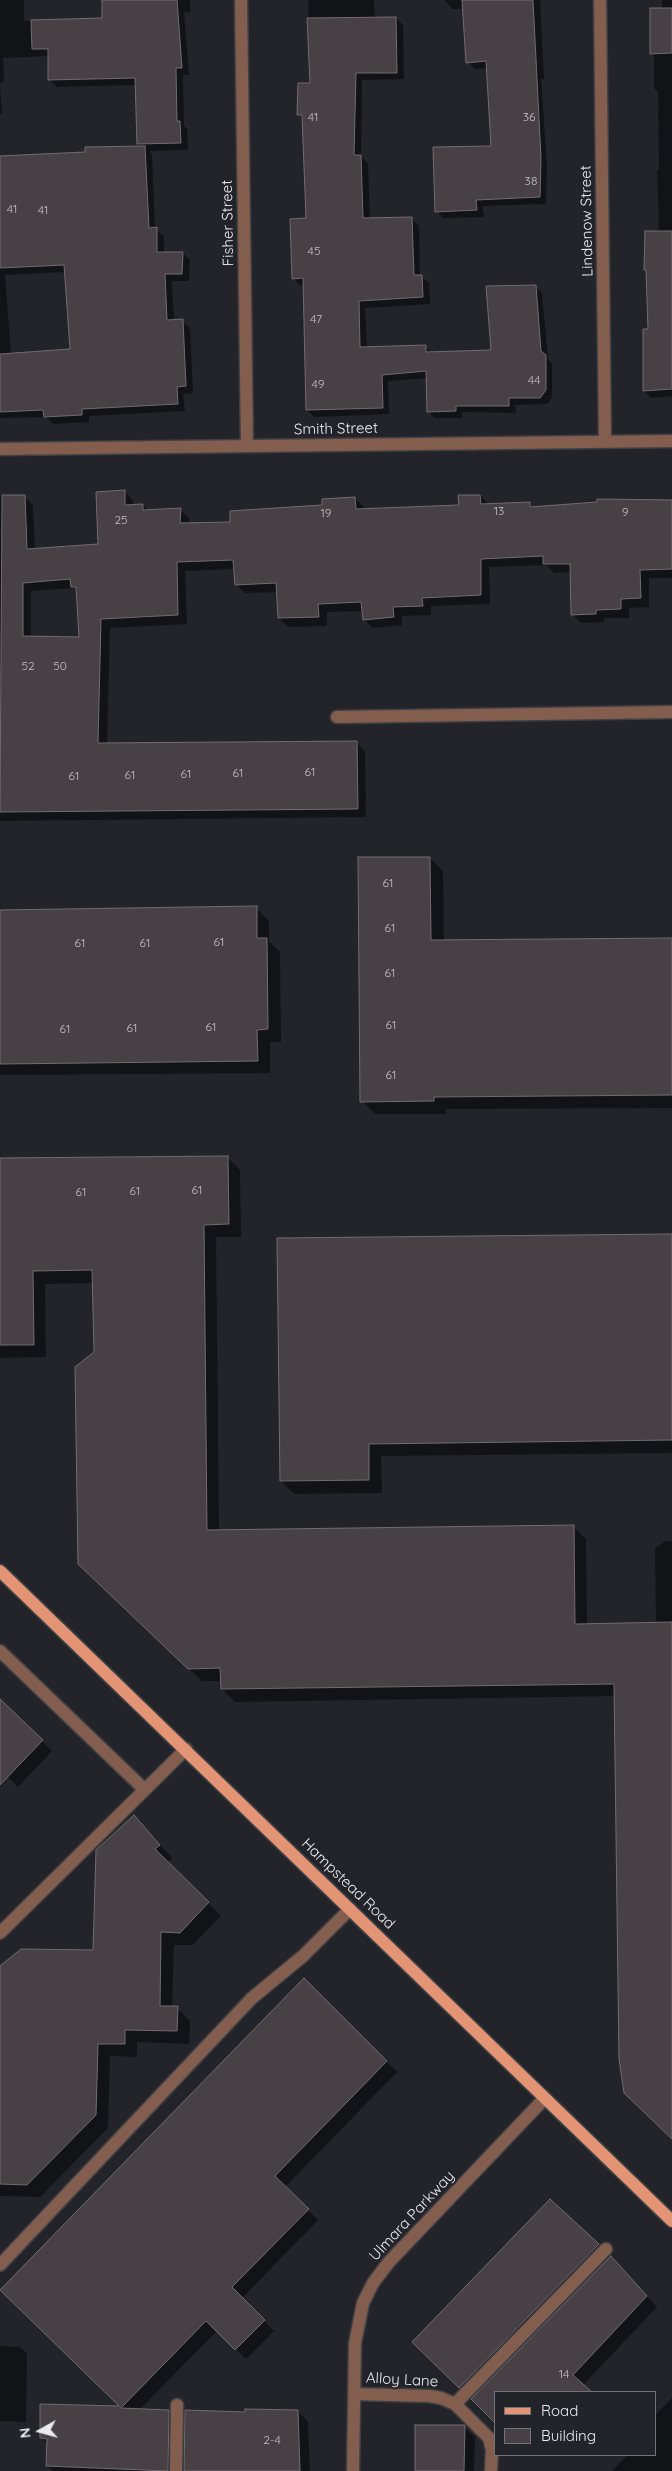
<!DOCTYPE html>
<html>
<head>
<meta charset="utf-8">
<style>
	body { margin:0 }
	#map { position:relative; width:672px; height:2471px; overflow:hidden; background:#23242a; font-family:Quicksand,sans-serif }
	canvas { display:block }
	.legend { position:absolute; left:494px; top:2391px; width:162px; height:65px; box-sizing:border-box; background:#23242a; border:1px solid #737479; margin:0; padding:6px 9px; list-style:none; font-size:15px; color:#ebebef }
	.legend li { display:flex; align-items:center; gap:10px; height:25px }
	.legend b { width:25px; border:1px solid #737479 }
	.north { position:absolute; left:15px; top:2406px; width:50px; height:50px; -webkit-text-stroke:4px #23242a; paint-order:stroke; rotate:263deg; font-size:14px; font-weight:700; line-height:20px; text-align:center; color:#ebebef }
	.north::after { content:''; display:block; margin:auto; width:18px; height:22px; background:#ebebef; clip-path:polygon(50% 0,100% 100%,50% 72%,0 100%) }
</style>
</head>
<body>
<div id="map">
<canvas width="672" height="2471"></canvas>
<ul class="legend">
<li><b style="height:6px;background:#e39474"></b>Road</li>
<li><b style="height:14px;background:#474146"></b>Building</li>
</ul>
<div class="north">N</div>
</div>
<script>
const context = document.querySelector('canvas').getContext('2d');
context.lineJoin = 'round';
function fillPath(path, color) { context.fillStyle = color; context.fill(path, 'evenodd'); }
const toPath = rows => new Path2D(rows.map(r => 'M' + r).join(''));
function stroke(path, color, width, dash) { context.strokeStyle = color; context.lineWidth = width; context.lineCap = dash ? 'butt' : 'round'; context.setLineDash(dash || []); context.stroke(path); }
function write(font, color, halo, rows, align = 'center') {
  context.font = font + ' Quicksand,sans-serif'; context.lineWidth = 4; context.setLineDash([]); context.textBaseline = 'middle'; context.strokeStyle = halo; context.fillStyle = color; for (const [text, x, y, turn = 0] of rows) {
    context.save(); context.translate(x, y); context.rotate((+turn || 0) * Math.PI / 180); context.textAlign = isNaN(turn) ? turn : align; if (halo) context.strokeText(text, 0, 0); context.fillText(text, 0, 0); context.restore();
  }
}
fillPath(toPath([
	[0,0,24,0,24,21,103,19,103,0,190,0,190,12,184,12,189,75,183,75,184,126,187,129,188,150,149,151,152,155,155,229,164,236,164,253,183,253,190,260,189,281,172,281,174,321,182,321,190,328,193,393,183,394,185,411,89,416,89,422,53,424,46,417,0,418,0,157,87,154,141,147,138,144,136,85,57,87,49,79,49,56,3,58,4,82,0,83,2,114,0,114],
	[65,272,71,350,11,355,5,275],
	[308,0,374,0,375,19,396,18,403,25,404,79,362,80,361,156,368,163,370,219,412,219,419,226,420,276,429,283,430,304,365,308,367,348,425,347,432,353,492,351,535,286,542,293,548,359,552,364,552,398,547,404,515,405,516,413,462,412,462,418,435,418,428,411,427,378,388,381,389,414,314,417,307,410,304,285,300,285,293,278,308,220,304,120,298,114,311,84],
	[445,0,540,0,544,79,541,79,547,166,546,204,482,206,484,217,444,218,436,211,492,148,487,68,475,69,468,62,464,9,452,9],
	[662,0,672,0,672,396,651,398,644,391,649,330,647,272,645,270,659,232,657,170,659,170,658,92,654,88,654,56,651,53,662,10],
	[124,491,133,500,133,506,143,505,148,511,180,509,189,518,189,524,232,523,323,506,355,498,364,507,364,510,460,506,480,496,489,504,529,503,534,508,598,503,598,500,629,499,632,502,672,500,672,578,649,578,649,607,629,608,629,618,604,618,604,622,581,623,572,614,571,572,554,573,546,565,489,567,490,604,431,606,431,615,402,616,402,625,373,628,364,619,363,611,327,612,327,626,288,627,279,618,278,592,245,593,236,584,235,569,185,571,187,624,110,628,107,744,356,742,365,751,366,817,0,821,0,497,24,496,33,505,35,549,99,545],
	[74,588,78,592,80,639,31,637,31,591],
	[430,858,443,871,444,941,672,939,672,1108,446,1109,446,1114,375,1114,362,1101],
	[256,908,269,921,269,942,280,952,281,1042,270,1042,270,1073,0,1075,0,911],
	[227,1157,240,1170,241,1237,216,1237,219,1531,573,1527,586,1539,587,1625,656,1623,655,1548,666,1541,672,1541,672,2138,615,1696,235,1702,222,1689,222,1681,202,1681,92,1577,94,1283,45,1284,46,1357,0,1358,0,1160],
	[672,1235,672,1453,381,1456,382,1493,294,1494,281,1481],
	[0,1701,52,1751,18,1787,0,1769],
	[134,1816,172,1858,167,1863,221,1916,193,1945,174,1945,172,2008,177,2008,190,2021,189,2044,137,2042,137,2057,110,2056,108,2128,40,2197,0,2196,0,1968,94,1952],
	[304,1980,397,2072,285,2187,318,2220,242,2298,274,2331,246,2359,217,2331,139,2410,168,2411,179,2422,178,2471,53,2471,47,2465,48,2444,41,2438,42,2406,122,2408,2,2290],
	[550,2200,608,2255,470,2397,414,2342],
	[621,2268,657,2307,583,2385,590,2392,496,2392,473,2399],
	[0,2346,20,2347,27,2354,26,2422,0,2421],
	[672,2398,672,2471,612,2471,628,2455,656,2455,656,2414],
	[298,2411,308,2422,310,2471,185,2471,186,2412],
	[464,2427,475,2437,474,2471,416,2471]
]), '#0007');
const building = toPath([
	[102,0,177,0,182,68,176,68,177,121,180,121,181,143,137,144,135,78,48,80,48,49,32,49,31,20,102,18,102,0],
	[462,0,533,0,541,158,540,197,476,200,477,210,435,212,433,147,491,146,486,61,466,63,462,0],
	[650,8,672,8,672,53,650,54,650,8],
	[396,17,397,73,356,73,354,155,361,155,363,218,412,217,414,275,422,275,423,297,359,301,360,347,426,345,426,352,491,350,486,286,536,285,541,351,546,355,546,390,540,398,509,398,509,406,456,406,456,411,427,412,426,371,382,375,383,408,306,410,303,278,292,279,290,219,306,218,302,115,297,115,298,83,310,83,307,18,396,17],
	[145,146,149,228,157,227,157,252,183,252,182,274,165,274,167,320,183,319,186,386,177,387,178,404,82,409,82,415,44,417,43,410,0,412,0,354,70,349,64,265,0,268,0,156,85,152,85,147,145,146],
	[645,231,672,231,672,389,643,391,643,329,648,329,646,270,644,270,645,231],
	[125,490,125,505,143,504,143,510,181,508,180,523,230,522,230,511,322,505,322,499,355,497,356,509,459,505,458,495,480,495,481,504,530,502,530,507,597,502,597,499,672,500,672,569,640,570,641,598,621,599,621,609,596,610,596,614,571,615,570,564,543,564,543,556,481,559,481,595,422,598,423,606,393,607,394,617,363,620,361,602,318,604,319,617,278,618,276,583,235,585,233,560,177,562,178,615,101,619,98,743,357,741,358,809,0,812,2,495,25,495,27,549,98,544,96,492,125,490],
	[70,579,71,587,76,587,79,637,23,636,23,583,70,579],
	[358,857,430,857,431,940,672,938,672,1095,434,1097,434,1101,360,1102,358,857],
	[257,906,257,938,267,938,268,1029,257,1030,258,1061,0,1064,0,910,257,906],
	[228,1156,229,1224,204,1225,207,1530,574,1525,575,1624,672,1622,672,2139,624,2093,619,2059,614,1684,221,1689,220,1668,188,1669,78,1564,75,1367,94,1352,92,1270,33,1271,34,1345,0,1345,0,1158,228,1156],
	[672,1234,672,1440,369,1444,369,1480,280,1481,277,1238,672,1234],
	[0,1699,43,1740,0,1785,0,1699],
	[134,1815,160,1845,155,1849,209,1902,180,1933,161,1932,160,2006,178,2006,177,2031,125,2030,125,2044,98,2044,96,2115,27,2185,0,2184,0,1966,21,1949,93,1950,96,1850,134,1815],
	[304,1978,387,2061,275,2176,309,2209,232,2287,265,2320,235,2350,206,2321,121,2408,169,2410,168,2471,46,2466,47,2439,40,2438,40,2404,119,2406,0,2290,304,1978],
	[550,2199,599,2244,459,2388,412,2342,550,2199],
	[611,2256,647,2296,573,2375,592,2392,496,2392,496,2424,471,2399,611,2256],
	[245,2409,298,2410,300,2471,184,2471,185,2410,245,2412,245,2409],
	[415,2425,465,2425,464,2471,415,2471,415,2425]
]);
fillPath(building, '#474146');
stroke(building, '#726c71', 1);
const minor = toPath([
	[241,0,247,446],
	[600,0,605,442],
	[0,449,672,441],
	[337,717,672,712],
	[0,1651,144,1789],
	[0,1933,186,1749],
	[0,2265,252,1998,303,1956,350,1909],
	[354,2394,429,2396,441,2398,455,2404,489,2438,492,2450,491,2471],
	[455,2404,606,2249],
	[176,2471,177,2405],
	[353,2471,355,2343,363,2303,373,2283,389,2262,545,2098]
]);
const major = toPath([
	[0,1571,672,2221]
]);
stroke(minor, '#3f4046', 15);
stroke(major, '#3f4046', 15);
stroke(minor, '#835d4d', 12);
stroke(major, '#e39474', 12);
write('12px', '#c2c0c5', null, [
	["41",313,117],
	["36",529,117],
	["38",531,181],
	["41",12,209],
	["41",43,210],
	["45",314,251],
	["47",316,319],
	["44",534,380],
	["49",318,384],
	["13",499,511],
	["9",625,512],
	["19",326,513],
	["25",121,520],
	["52",28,666],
	["50",60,666],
	["61",310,772],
	["61",238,773],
	["61",186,774],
	["61",130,775],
	["61",74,776],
	["61",388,883],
	["61",390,928],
	["61",219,942],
	["61",80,943],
	["61",145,943],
	["61",390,973],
	["61",391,1025],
	["61",211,1027],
	["61",132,1028],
	["61",65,1029],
	["61",391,1075],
	["61",197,1190],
	["61",135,1191],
	["61",81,1192],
	["14",564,2374],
	["2-4",272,2440]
]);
write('15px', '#ebebef', '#23242a', [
	["Lindenow Street",587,221,-91],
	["Fisher Street",228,223,-91],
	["Smith Street",336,429,-1],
	["Hampstead Road",348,1884,44],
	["Ulmara Parkway",412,2216,-47],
	["Alloy Lane",402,2380,3]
]);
</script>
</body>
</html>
